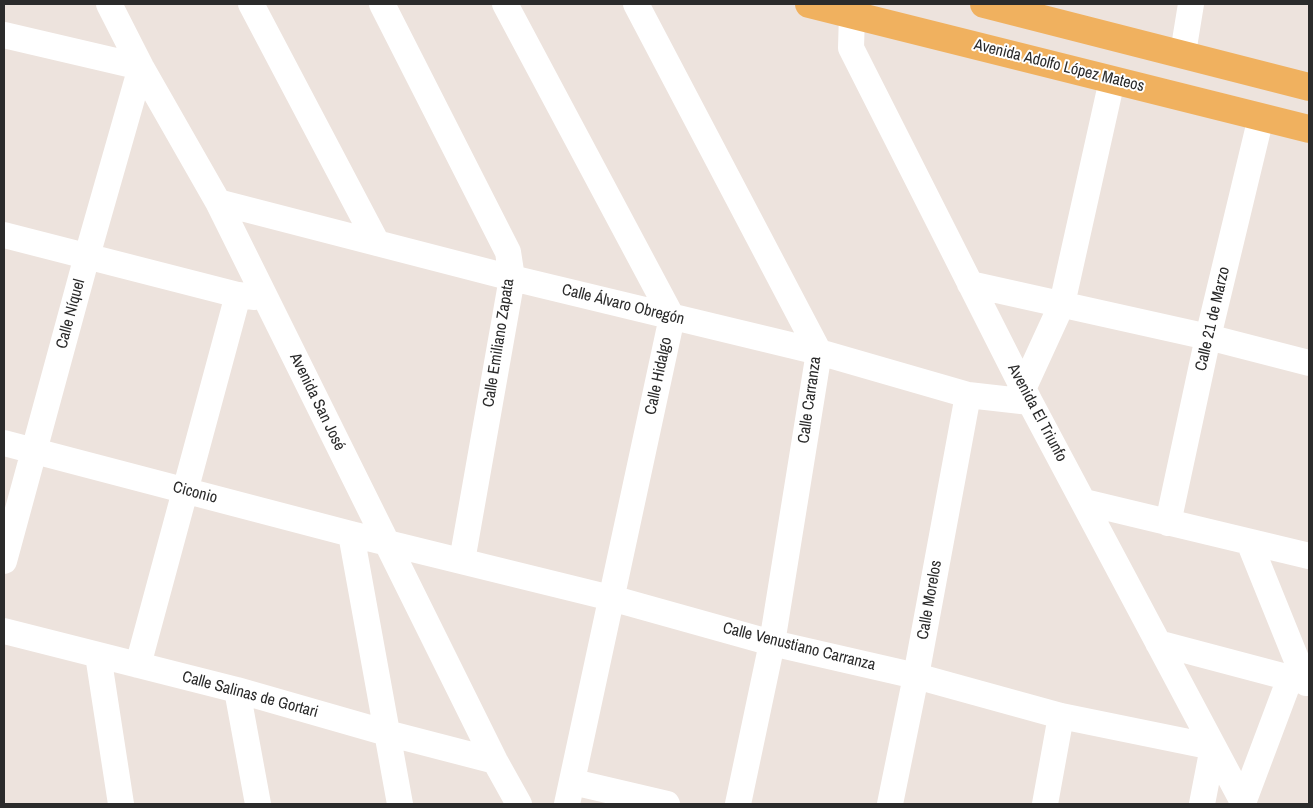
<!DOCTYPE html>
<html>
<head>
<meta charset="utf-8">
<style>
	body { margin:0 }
	#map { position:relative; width:1313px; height:808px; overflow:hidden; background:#ede3dd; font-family:"Archivo Narrow",sans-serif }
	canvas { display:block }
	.frame { position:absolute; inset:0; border:5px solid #2b2b2b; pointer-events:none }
</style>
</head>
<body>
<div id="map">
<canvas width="1313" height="808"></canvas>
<div class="frame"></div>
</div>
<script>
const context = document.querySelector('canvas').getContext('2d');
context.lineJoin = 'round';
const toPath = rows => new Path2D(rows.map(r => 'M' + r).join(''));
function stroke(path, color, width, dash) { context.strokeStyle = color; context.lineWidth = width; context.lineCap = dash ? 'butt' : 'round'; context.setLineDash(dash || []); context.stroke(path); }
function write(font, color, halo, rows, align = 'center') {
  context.font = font + ' "Archivo Narrow",sans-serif'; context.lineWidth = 4; context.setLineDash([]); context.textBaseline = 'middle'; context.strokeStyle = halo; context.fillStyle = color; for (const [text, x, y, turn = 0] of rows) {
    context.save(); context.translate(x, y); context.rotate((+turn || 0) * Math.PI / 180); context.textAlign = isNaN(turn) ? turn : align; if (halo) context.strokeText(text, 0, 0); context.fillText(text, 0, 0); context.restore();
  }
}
stroke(toPath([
	[109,4,141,67,218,202,495,761,519,804],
	[251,4,377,243],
	[382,4,508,252,512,278,462,561],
	[505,4,672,317,567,804],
	[636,4,819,352,772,643,738,804],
	[853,4,852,14,851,48,1030,402,1244,804],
	[4,35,141,67,87,256,4,561],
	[1183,53,1191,4],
	[218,202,512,278,819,352,968,395,1030,402],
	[4,235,238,295,255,297],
	[970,284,1208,337,1309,363],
	[1023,389,1062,304,1112,80],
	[4,443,351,534,611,598,772,643,916,676,1061,716,1213,747,1202,804],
	[1084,502,1309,556],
	[1168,523,1208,337,1261,117],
	[351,534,400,804],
	[1249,542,1306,683],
	[4,631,237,690,387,733,495,761],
	[1158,643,1309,683],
	[98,655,121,804],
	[138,665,238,295],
	[237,690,258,804],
	[573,782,667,804],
	[1243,803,1290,678],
	[890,804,916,676,968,395],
	[1045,804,1061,716]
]), '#fff', 26);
stroke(toPath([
	[809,4,1309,129],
	[984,4,1309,87]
]), '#f0b15f', 28);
write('16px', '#2b2b2b', '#fff', [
	["Avenida Adolfo López Mateos",1059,66,14],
	["Calle Álvaro Obregón",623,305,14],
	["Calle Níquel",71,314,-75],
	["Calle 21 de Marzo",1213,319,-77],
	["Calle Emiliano Zapata",499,343,-81],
	["Calle Hidalgo",659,376,-78],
	["Calle Carranza",810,400,-82],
	["Avenida San José",317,402,64],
	["Avenida El Triunfo",1037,413,62],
	["Ciconio",195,493,15],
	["Calle Morelos",930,600,-80],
	["Calle Venustiano Carranza",799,647,14],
	["Calle Salinas de Gortari",250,695,15]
]);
</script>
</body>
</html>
